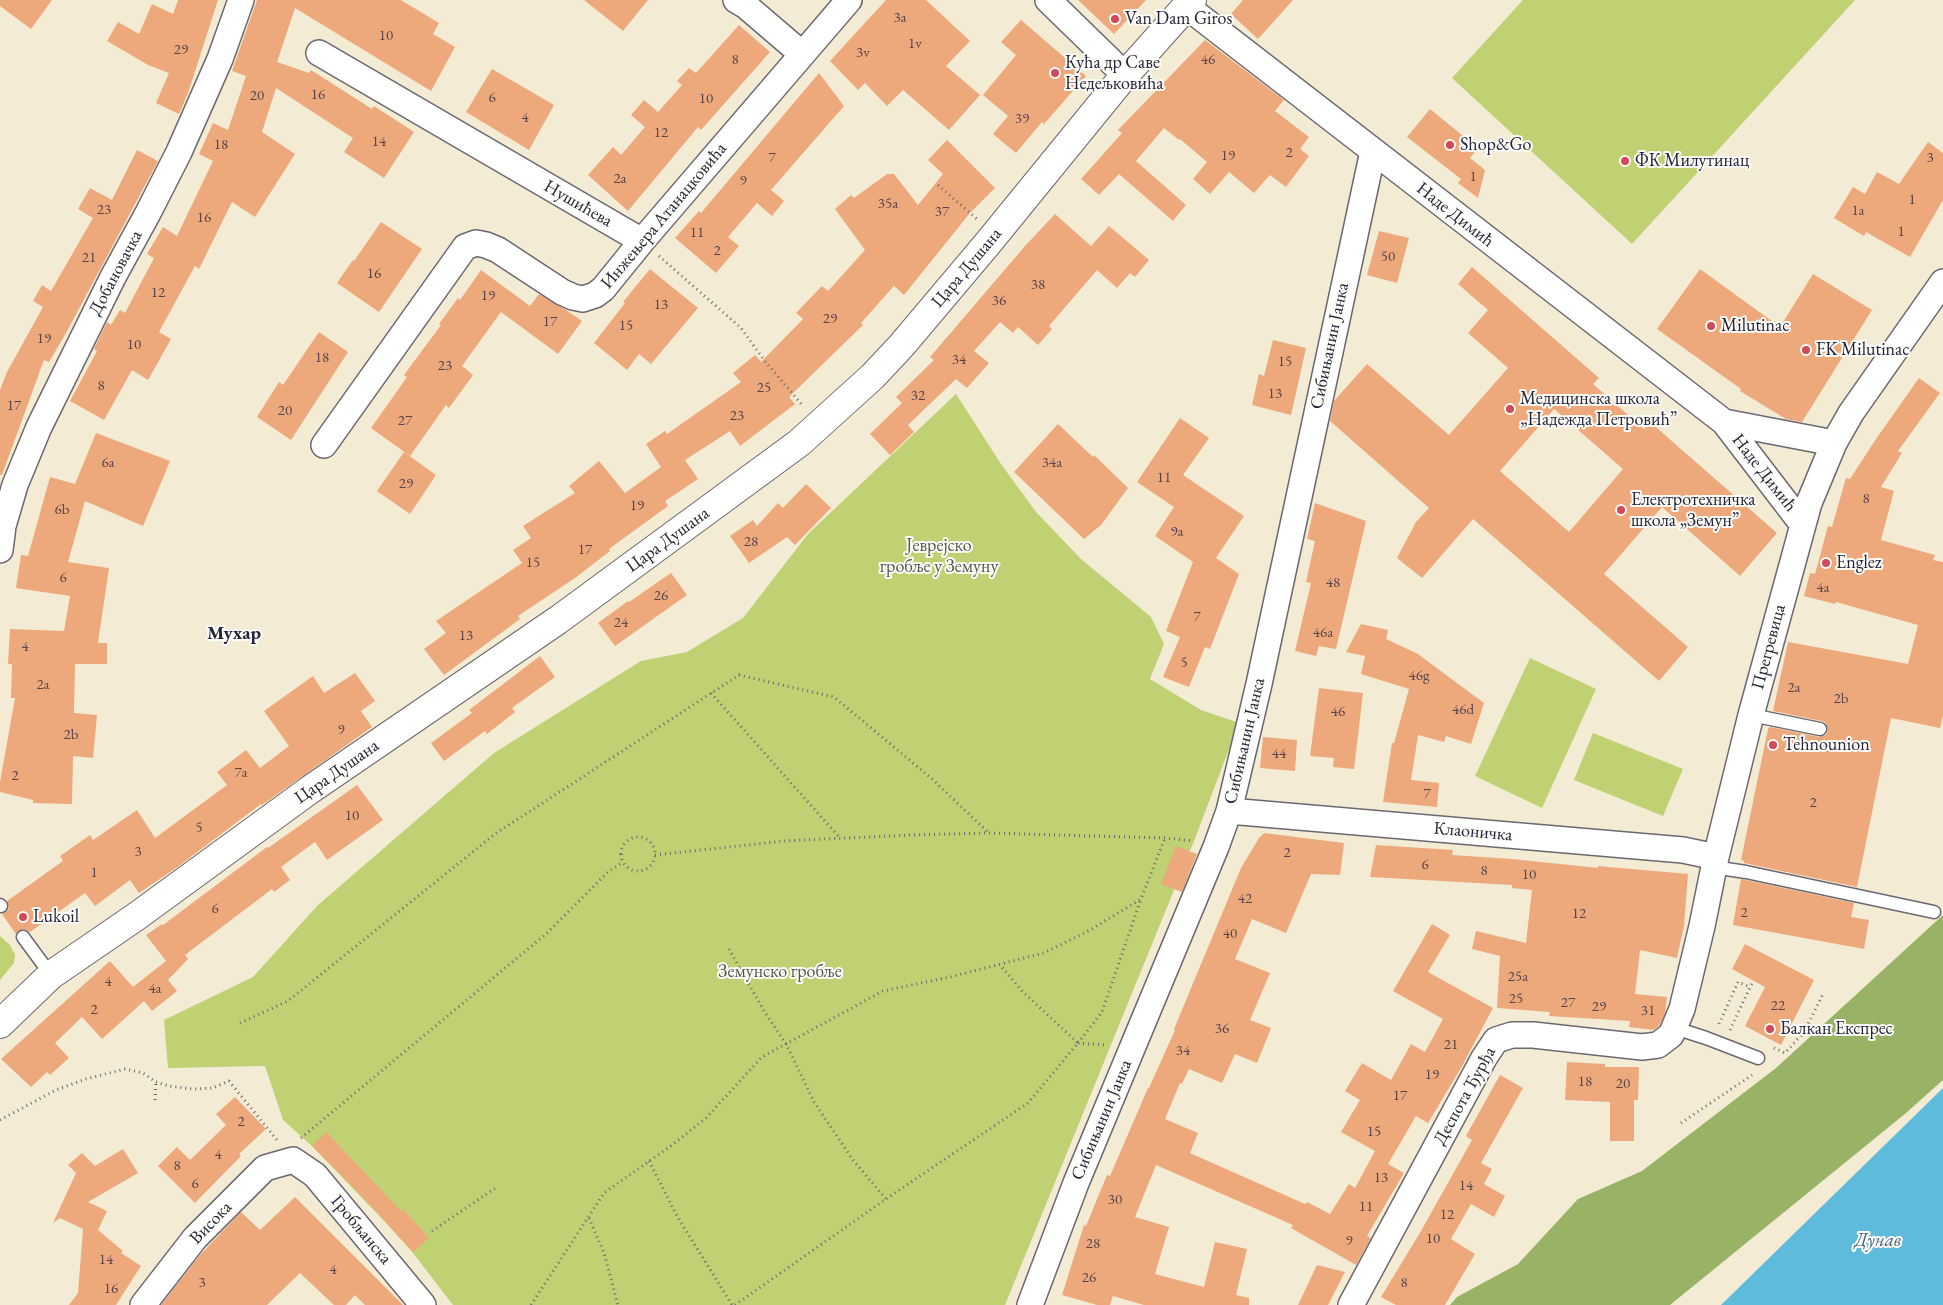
<!DOCTYPE html>
<html>
<head>
<meta charset="utf-8">
<style>
	body { margin:0 }
	canvas { display:block; background:#f3ebd4 }
</style>
</head>
<body>
<canvas width="1943" height="1305"></canvas>
<script>
const context = document.querySelector('canvas').getContext('2d');
context.lineJoin = 'round';
function fillPath(path, color) { context.fillStyle = color; context.fill(path, 'evenodd'); }
const toPath = rows => new Path2D(rows.map(r => 'M' + r).join(''));
function stroke(path, color, width, dash) { context.strokeStyle = color; context.lineWidth = width; context.lineCap = dash ? 'butt' : 'round'; context.setLineDash(dash || []); context.stroke(path); }
function write(font, color, halo, rows, align = 'center') {
  context.font = font + ' "EB Garamond",serif'; context.lineWidth = 4; context.setLineDash([]); context.textBaseline = 'middle'; context.strokeStyle = halo; context.fillStyle = color; for (const [text, x, y, turn = 0] of rows) {
    context.save(); context.translate(x, y); context.rotate((+turn || 0) * Math.PI / 180); context.textAlign = isNaN(turn) ? turn : align; if (halo) context.strokeText(text, 0, 0); context.fillText(text, 0, 0); context.restore();
  }
}
fillPath(toPath([
	[1523,0,1855,0,1632,244,1452,78],
	[956,394,1001,464,1036,512,1081,559,1151,617,1164,644,1150,679,1201,710,1239,723,1194,841,1005,1305,453,1305,413,1253,387,1224,312,1146,283,1120,265,1066,168,1068,164,1020,253,977,318,905,494,753,641,661,687,652,743,618,808,534],
	[1530,658,1596,689,1542,808,1475,776],
	[1593,733,1683,769,1663,816,1574,780],
	[0,936,10,945,15,955,14,963,0,980]
]), '#c0d173');
fillPath(toPath([
	[1943,915,1943,1080,1906,1113,1670,1305,1450,1305,1457,1297,1518,1264,1578,1199,1642,1171,1776,1068]
]), '#98b365');
fillPath(toPath([
	[1943,1088,1943,1305,1721,1305]
]), '#5ebbdc');
fillPath(toPath([
	[0,0,52,0,31,29,0,6],
	[178,0,218,0,188,93,179,114,156,103,169,73,148,65,107,41,118,22,139,34,152,4,173,14],
	[257,0,401,0,439,23,433,34,455,47,431,91,295,8,277,62,309,73,311,70,372,109,374,106,414,132,384,178,344,152,353,138,276,88,262,132,295,154,255,217,232,202,199,269,195,266,159,332,171,339,148,380,132,370,104,420,70,401,97,351,94,349,107,322,111,325,120,310,125,313,154,258,147,254,163,227,177,236,213,161,199,154,213,123,228,130,246,76,232,71],
	[584,0,648,0,623,31],
	[886,0,926,0,970,41,946,66,980,95,949,130,903,90,887,106,865,83,858,90,830,61],
	[1078,0,1146,0,1114,34],
	[1243,0,1293,0,1258,39,1231,14],
	[1021,20,1086,76,1044,124,1042,122,1016,153,993,134,1008,116,983,95,1016,55,1001,42],
	[739,25,770,52,701,130,698,127,628,211,588,175,613,147,621,155,645,127,631,115,644,100,658,112,682,85,677,81,689,68,696,73],
	[1205,40,1284,100,1275,111,1309,137,1300,149,1309,156,1286,187,1270,175,1254,193,1229,172,1210,194,1193,179,1207,162,1180,139,1179,140,1164,128,1136,161,1186,205,1173,221,1119,174,1099,195,1081,179,1122,133,1118,130],
	[492,69,554,105,529,150,466,112],
	[819,73,844,106,771,190,784,201,772,216,757,203,728,237,739,246,716,273,675,238,699,211,701,213],
	[1430,109,1478,148,1470,158,1485,170,1478,198,1458,183,1461,179,1407,137],
	[947,140,995,188,970,213,904,295,894,286,861,323,863,325,789,397,795,404,740,446,730,431,685,460,698,479,665,501,668,506,609,549,610,551,575,578,518,616,520,619,444,675,424,649,446,633,436,621,522,563,513,550,531,538,523,526,575,493,569,486,599,461,625,493,661,467,646,444,665,431,667,434,741,382,733,373,755,355,761,362,803,319,796,313,822,286,828,291,865,250,835,209,851,195,854,198,887,174,894,174,918,205,943,174,928,160],
	[1928,142,1943,153,1943,200,1910,257,1866,232,1864,236,1834,218,1853,187,1865,194,1877,172,1899,184],
	[137,150,158,161,66,333,49,362,44,360,2,475,0,475,0,390,7,372,43,307,33,301,42,285,51,291,93,218,78,209,90,188,112,200],
	[1055,214,1091,246,1109,226,1149,260,1135,277,1130,273,1117,288,1097,270,1049,326,1052,329,1038,345,1018,327,1013,333,1000,322,974,351,989,363,967,388,956,379,908,425,914,432,890,455,870,434,902,403,896,397,934,360,930,357,1025,246],
	[381,222,422,249,379,312,337,283,353,260,354,261],
	[1379,231,1409,238,1397,283,1367,275],
	[1472,267,1599,378,1593,384,1644,429,1650,422,1777,533,1740,576,1662,507,1604,574,1688,647,1659,681,1473,519,1422,578,1397,558,1416,522,1429,508,1330,421,1334,401,1367,364,1449,435,1508,368,1468,333,1488,310,1458,284],
	[1554,409,1623,469,1569,532,1500,471],
	[650,269,698,308,651,364,639,354,627,370,594,343,625,303,623,302],
	[1700,269,1780,327,1813,274,1872,310,1802,422,1786,419,1740,391,1741,389,1657,329],
	[481,270,530,306,539,294,566,310,582,321,558,354,501,312,462,366,473,375,449,408,446,405,410,456,371,428,407,377,404,375,441,325,439,324,458,298,460,300],
	[319,332,348,352,291,440,257,417,279,382,283,385],
	[1273,340,1306,348,1291,415,1252,405,1259,374,1264,376],
	[1919,378,1940,393,1898,451,1902,453,1881,487,1894,491,1881,540,1935,555,1933,560,1943,562,1943,715,1940,728,1891,718,1857,887,1744,863,1744,861,1741,860,1768,729,1770,727,1819,737,1826,735,1828,730,1826,723,1822,721,1773,711,1788,642,1908,664,1918,625,1836,602,1835,604,1804,596,1810,573,1815,574,1828,526,1832,527,1846,478,1850,479,1876,439],
	[1180,418,1209,438,1183,475,1244,516,1216,558,1239,574,1210,649,1205,647,1189,687,1163,677,1180,637,1166,631,1193,562,1155,536,1174,507,1137,482],
	[1058,424,1093,457,1094,455,1128,488,1101,525,1084,539,1014,472],
	[96,433,170,461,143,526,85,501,68,562,109,568,98,643,107,643,107,664,75,664,74,713,97,715,93,758,73,756,72,804,33,803,33,800,0,792,0,782,15,698,11,698,12,664,8,664,10,629,64,631,70,596,16,588,21,555,28,556,50,477,75,484],
	[404,452,436,475,410,514,377,491],
	[806,484,831,508,795,545,787,537,749,563,730,536,753,520,757,526,778,503,783,508],
	[1315,503,1366,521,1336,649,1319,646,1316,656,1295,651,1311,583,1306,582,1315,541,1307,539],
	[671,573,687,595,615,646,598,623,628,601,629,602],
	[1361,624,1388,630,1386,639,1418,654,1484,703,1471,744,1446,736,1444,742,1418,735,1411,780,1439,783,1437,807,1383,802,1392,743,1394,743,1409,689,1361,674,1365,656,1346,652],
	[540,656,555,677,512,708,515,712,487,734,485,731,444,761,431,743,472,713,469,710],
	[355,673,375,701,361,711,372,727,262,805,261,804,176,868,139,893,130,880,95,906,85,893,30,932,23,929,16,934,2,914,9,909,7,901,63,861,60,856,90,835,93,840,137,810,155,838,227,785,217,772,246,750,260,768,289,746,264,711,313,676,324,693],
	[1319,688,1363,693,1354,769,1333,767,1334,758,1310,756],
	[1263,737,1297,740,1295,771,1260,768],
	[357,785,383,820,327,860,315,842,281,867,290,880,274,892,272,889,185,955,188,959,168,980,177,991,152,1011,144,1001,102,1039,82,1017,55,1043,69,1058,50,1075,47,1072,31,1087,1,1059,110,961,133,987,166,961,146,935,162,924,163,925,267,847,268,848],
	[1264,833,1344,843,1340,875,1311,874,1286,933,1252,919,1235,959,1270,973,1250,1020,1271,1028,1257,1063,1235,1054,1222,1083,1189,1069,1182,1084,1180,1083,1165,1119,1198,1133,1190,1153,1305,1204,1307,1202,1330,1214,1349,1184,1355,1188,1375,1151,1341,1132,1360,1100,1345,1091,1362,1063,1391,1080,1411,1044,1425,1052,1443,1019,1393,991,1432,924,1450,935,1428,972,1493,1008,1461,1068,1428,1123,1416,1116,1388,1164,1404,1173,1367,1236,1371,1238,1356,1265,1291,1228,1293,1225,1156,1165,1135,1217,1169,1227,1155,1274,1204,1287,1215,1242,1247,1249,1236,1295,1249,1298,1249,1305,1144,1305,1113,1296,1110,1305,1097,1305,1062,1295,1084,1225,1086,1226,1107,1175,1110,1176,1148,1088,1149,1088,1175,1030,1174,1029,1241,868,1259,838],
	[1376,845,1453,850,1452,855,1512,859,1598,868,1598,866,1688,874,1684,926,1677,958,1640,950,1635,994,1667,997,1665,1013,1659,1026,1654,1030,1629,1027,1630,1021,1549,1016,1550,1012,1497,1008,1500,956,1472,949,1476,931,1526,943,1532,890,1512,888,1512,885,1370,877],
	[1176,846,1197,854,1182,892,1161,884],
	[1741,879,1854,903,1851,917,1869,920,1864,949,1733,925],
	[1745,944,1814,980,1781,1045,1745,1026,1765,987,1732,969],
	[1567,1062,1605,1064,1605,1067,1639,1067,1638,1100,1634,1100,1634,1141,1610,1141,1610,1102,1565,1100],
	[1500,1075,1523,1088,1481,1163,1492,1169,1484,1184,1505,1196,1494,1217,1471,1204,1451,1239,1475,1254,1445,1305,1396,1305,1381,1297,1421,1231,1472,1140,1466,1136],
	[235,1097,266,1129,239,1154,241,1156,195,1203,158,1166,177,1147,190,1160,226,1125,216,1114],
	[326,1132,401,1211,403,1209,429,1238,413,1252,360,1194,312,1146],
	[123,1149,138,1173,88,1202,107,1211,98,1230,123,1251,121,1253,141,1266,116,1305,69,1305,78,1293,83,1229,60,1218,53,1223,76,1173,68,1165,82,1153,95,1166],
	[295,1197,403,1305,365,1305,355,1295,346,1305,334,1305,300,1273,267,1305,161,1305,200,1255,241,1212,260,1230],
	[1317,1265,1345,1272,1328,1305,1298,1305]
]), '#eda97c');
const service = toPath([
	[1751,715,1820,729],
	[1713,867,1746,872,1934,912],
	[0,905,1,906],
	[23,937,51,975],
	[1675,1028,1706,1038,1758,1058]
]);
const minor = toPath([
	[736,0,746,6,802,54],
	[1048,0,1125,75],
	[1186,6,1724,422,1834,443],
	[319,53,642,241],
	[1724,422,1803,525],
	[324,445,465,247,476,243,486,245,498,250,562,292,573,297,583,299,595,295,603,289,642,241,849,0],
	[0,550,3,526,15,485,39,427,113,277,148,213,179,152,220,59,241,0],
	[1229,811,1683,850,1716,857],
	[143,1305,195,1238,265,1168,293,1160,315,1175,423,1305],
	[1030,1305,1076,1183,1216,847,1229,811,1259,684,1373,151],
	[1351,1305,1484,1058,1496,1040,1512,1035,1533,1035,1642,1047,1658,1045,1671,1035,1682,1009,1702,926,1716,857,1751,715,1809,503,1834,443,1851,413,1943,282]
]);
const secondary = toPath([
	[0,1024,51,975,137,916,311,789,558,620,799,443,873,376,902,345,988,243,1125,75,1192,0]
]);
stroke(service, '#6b6871', 15);
stroke(minor, '#6b6871', 28);
stroke(secondary, '#6b6871', 30);
stroke(toPath([
	[938,185,977,219],
	[659,256,741,328,764,360,803,406],
	[711,693,840,838],
	'621 854a17 17 0 1 1 34 0a17 17 0 1 1-34 0Z',
	[655,855,784,841,910,835,989,833,1165,838,1193,841],
	[729,949,764,1011,786,1044,814,1102,853,1160,886,1199],
	[240,1023,288,1001,495,834,739,675,834,697,931,778,989,833],
	[1719,1024,1738,982,1750,987],
	[1730,1030,1753,981],
	[1078,1043,1102,1012,1141,899],
	[1078,1043,1107,1045],
	[1774,1048,1785,1053,1804,1032,1823,994],
	[155,1100,156,1082],
	[0,1120,56,1090,86,1079,125,1069,143,1073,156,1082,169,1086,193,1089,213,1088,229,1081,277,1140],
	[1681,1123,1752,1075],
	[301,1138,546,934,608,872,623,862],
	[649,1161,677,1216,732,1305],
	[589,1218,604,1253,618,1305],
	[432,1231,497,1187],
	[531,1305,604,1193,672,1145,706,1118,762,1057,883,991,950,977,1044,953,1090,930,1141,899,1165,838],
	[735,1305,886,1199,1028,1103,1078,1043,1023,992,1000,965]
]), '#6b6871', 3, [1, 4]);
stroke(service, '#fff', 12);
stroke(minor, '#fff', 25);
stroke(secondary, '#fff', 28);
for (const [x, y, r, color] of [
	[1115,19,5,"#d1495b"],
	[1055,73,5,"#d1495b"],
	[1450,145,5,"#d1495b"],
	[1625,161,5,"#d1495b"],
	[1711,326,5,"#d1495b"],
	[1806,350,5,"#d1495b"],
	[1510,409,5,"#d1495b"],
	[1621,510,5,"#d1495b"],
	[1826,563,5,"#d1495b"],
	[1773,745,5,"#d1495b"],
	[23,917,5,"#d1495b"],
	[1770,1029,5,"#d1495b"]
]) { const dot = new Path2D(); dot.arc(x, y, r, 0, 2 * Math.PI); context.fillStyle = color; context.fill(dot); stroke(dot, '#fdfcf7', 2); }
write('15px', '#55444b', null, [
	["3a",900,18],
	["10",386,36],
	["1v",915,44],
	["29",181,50],
	["3v",863,53],
	["8",735,60],
	["46",1208,60],
	["16",318,95],
	["20",257,96],
	["6",492,98],
	["10",706,99],
	["4",525,118],
	["39",1022,119],
	["12",661,133],
	["14",379,142],
	["18",221,145],
	["2",1289,153],
	["19",1228,156],
	["7",772,158],
	["3",1930,158],
	["1",1473,177],
	["2a",620,179],
	["9",743,181],
	["1",1912,200],
	["35a",888,204],
	["23",104,210],
	["1a",1858,211],
	["37",942,212],
	["16",204,218],
	["1",1901,232],
	["11",697,233],
	["2",717,251],
	["50",1388,257],
	["21",89,258],
	["16",374,274],
	["38",1038,285],
	["12",158,293],
	["19",488,296],
	["36",999,301],
	["13",661,305],
	["29",830,319],
	["17",550,322],
	["15",626,326],
	["19",44,339],
	["10",134,345],
	["18",322,358],
	["34",959,360],
	["15",1285,362],
	["23",445,366],
	["8",101,386],
	["25",764,388],
	["13",1275,394],
	["32",918,396],
	["17",14,406],
	["20",285,411],
	["23",737,416],
	["27",405,421],
	["6a",108,463],
	["34a",1052,463],
	["11",1164,478],
	["29",406,484],
	["8",1866,499],
	["19",637,506],
	["6b",62,510],
	["9a",1177,532],
	["28",751,542],
	["17",585,550],
	["15",533,563],
	["6",63,578],
	["48",1333,583],
	["4a",1823,588],
	["26",661,596],
	["7",1197,617],
	["24",621,623],
	["46a",1323,633],
	["13",466,636],
	["4",25,647],
	["5",1184,663],
	["46g",1419,676],
	["2a",43,685],
	["2a",1794,688],
	["2b",1841,699],
	["46d",1463,710],
	["46",1338,712],
	["9",341,730],
	["2b",71,735],
	["44",1279,754],
	["7a",241,773],
	["2",15,776],
	["7",1427,794],
	["2",1813,803],
	["10",352,816],
	["5",199,828],
	["3",138,852],
	["2",1287,853],
	["6",1425,865],
	["8",1484,871],
	["1",94,873],
	["10",1529,875],
	["42",1245,899],
	["6",215,909],
	["2",1744,913],
	["12",1579,914],
	["40",1230,934],
	["25a",1518,977],
	["4",108,982],
	["4a",155,989],
	["25",1516,999],
	["27",1568,1003],
	["22",1778,1006],
	["29",1599,1007],
	["2",94,1010],
	["31",1648,1011],
	["36",1222,1029],
	["21",1451,1045],
	["34",1183,1051],
	["19",1432,1075],
	["18",1585,1082],
	["20",1623,1084],
	["17",1400,1096],
	["2",241,1122],
	["15",1374,1132],
	["4",218,1155],
	["8",177,1166],
	["13",1381,1178],
	["6",195,1184],
	["14",1466,1186],
	["30",1115,1200],
	["11",1366,1207],
	["12",1447,1215],
	["10",1433,1239],
	["9",1349,1241],
	["28",1093,1244],
	["14",106,1260],
	["4",333,1270],
	["26",1089,1278],
	["3",202,1283],
	["8",1404,1283],
	["16",111,1289]
]);
write('18px', '#22223b', '#fdfcf7', [
	["Van Dam Giros",1125,19],
	["Кућа др Саве",1065,63],
	["Недељковића",1065,84],
	["Shop&Go",1460,145],
	["ФК Милутинац",1635,161],
	["Milutinac",1721,326],
	["FK Milutinac",1816,350],
	["Медицинска школа",1520,399],
	["„Надежда Петровић”",1520,420],
	["Електротехничка",1631,500],
	["школа „Земун”",1631,521],
	["Englez",1836,563],
	["Tehnounion",1783,745],
	["Lukoil",33,917],
	["Балкан Експрес",1780,1029]
], 'left');
write('18px', '#22223b', '#fdfcf7', [
	["Нушићева",578,204,30],
	["Наде Димић",1455,215,38],
	["Инжењера Атанацковића",664,216,-50],
	["Цара Душана",967,268,-50],
	["Добановачка",116,273,-62],
	["Сибињанин Јанка",1330,346,-78],
	["Наде Димић",1764,473,52],
	["Цара Душана",668,540,-36],
	["Прегревица",1769,647,-75],
	["Сибињанин Јанка",1245,741,-77],
	["Цара Душана",337,772,-35],
	["Клаоничка",1473,832,5],
	["Деспота Ђурђа",1465,1096,-61],
	["Сибињанин Јанка",1102,1120,-67],
	["Висока",211,1223,-46],
	["Гробљанска",361,1230,50]
]);
write('18px', '#51574c', '#fdfcf7', [
	["Јеврејско",939,546],
	["гробље у Земуну",939,567],
	["Земунско гробље",780,972]
]);
write('bold 19px', '#22223b', '#fdfcf7', [
	["Мухар",234,634]
]);
write('italic 19px', '#3a5f7b', '#fdfcf7', [
	["Дунав",1878,1241]
]);
</script>
</body>
</html>
